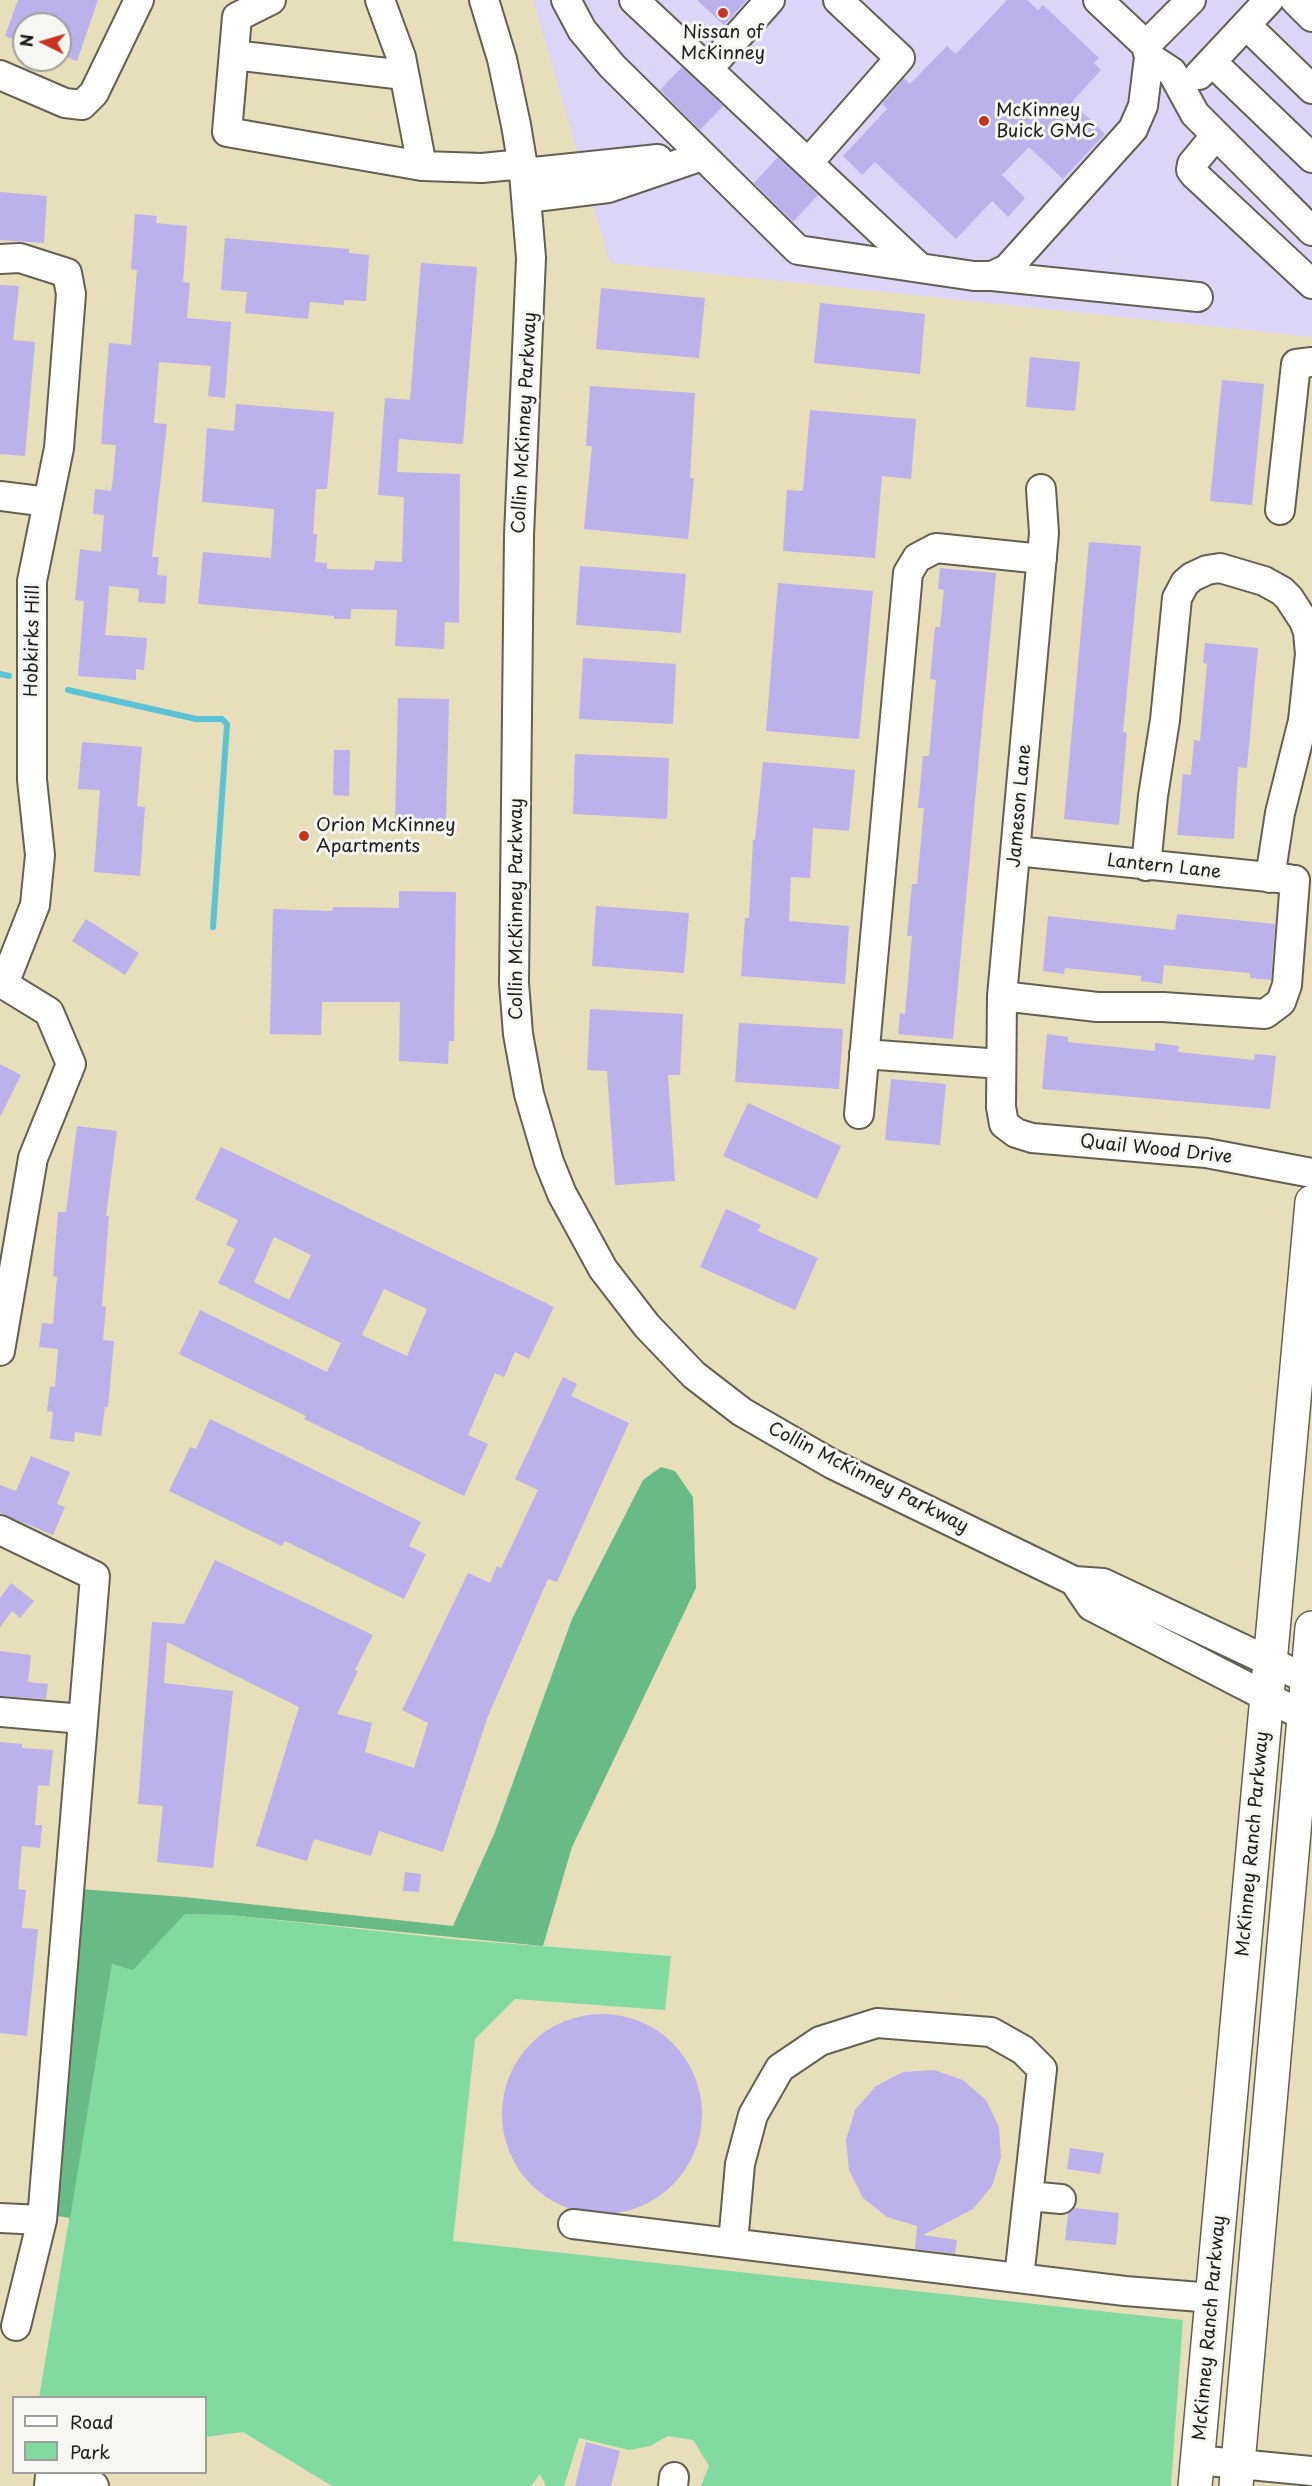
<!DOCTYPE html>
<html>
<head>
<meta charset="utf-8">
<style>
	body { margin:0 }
	#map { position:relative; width:1312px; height:2486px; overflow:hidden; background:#e7dfb9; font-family:"Playpen Sans",sans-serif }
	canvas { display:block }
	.legend { position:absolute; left:12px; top:2396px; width:195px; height:78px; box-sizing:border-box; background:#f6f6f2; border:2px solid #9f9f9c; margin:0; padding:8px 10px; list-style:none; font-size:18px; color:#1c1c1c }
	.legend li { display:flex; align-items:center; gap:12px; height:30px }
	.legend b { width:30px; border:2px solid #9f9f9c }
	.north { position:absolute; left:12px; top:12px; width:60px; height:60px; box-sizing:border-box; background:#f6f6f2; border:2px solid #9f9f9c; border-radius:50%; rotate:275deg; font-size:16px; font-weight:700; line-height:24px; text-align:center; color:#1c1c1c }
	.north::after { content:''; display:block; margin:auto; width:21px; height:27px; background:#c8321e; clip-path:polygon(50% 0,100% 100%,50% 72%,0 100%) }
</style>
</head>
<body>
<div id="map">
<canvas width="1312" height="2486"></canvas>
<ul class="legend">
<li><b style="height:8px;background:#fff"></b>Road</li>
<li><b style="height:16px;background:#81dba1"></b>Park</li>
</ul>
<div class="north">N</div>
</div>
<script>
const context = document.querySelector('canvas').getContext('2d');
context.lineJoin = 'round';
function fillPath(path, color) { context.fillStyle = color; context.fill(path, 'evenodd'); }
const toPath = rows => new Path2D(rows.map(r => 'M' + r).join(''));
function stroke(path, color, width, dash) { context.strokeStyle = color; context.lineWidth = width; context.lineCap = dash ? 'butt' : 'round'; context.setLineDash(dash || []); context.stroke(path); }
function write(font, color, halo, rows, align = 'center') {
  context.font = font + ' "Playpen Sans",sans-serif'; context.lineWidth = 6; context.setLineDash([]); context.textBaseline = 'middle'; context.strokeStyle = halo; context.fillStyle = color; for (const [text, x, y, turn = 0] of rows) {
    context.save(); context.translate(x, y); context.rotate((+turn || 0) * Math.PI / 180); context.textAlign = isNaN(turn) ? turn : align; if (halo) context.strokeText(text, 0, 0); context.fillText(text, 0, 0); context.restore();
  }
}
fillPath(toPath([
	[533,0,1312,0,1312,337,610,263]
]), '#dbd6f7');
fillPath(toPath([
	[185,1914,229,1915,461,1940,671,1956,665,2010,515,1999,475,2039,453,2241,1183,2320,1171,2486,701,2486,709,2466,693,2440,668,2436,650,2446,629,2450,579,2438,564,2486,546,2486,540,2474,531,2486,332,2486,243,2432,206,2437,206,2398,39,2398,112,1964,133,1969]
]), '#81dba1');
fillPath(toPath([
	[661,1467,675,1471,693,1497,696,1588,572,1847,543,1946,229,1915,185,1914,133,1970,112,1964,70,2218,52,2215,80,1889,184,1897,453,1926,495,1832,572,1619,643,1480]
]), '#68bb87');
stroke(toPath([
	[0,674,9,676],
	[68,690,196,719,222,719,227,724,213,927]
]), '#5ac3d6', 6);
fillPath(toPath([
	[18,0,98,0,77,61,60,55,60,24,24,24,24,43,5,36],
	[697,0,747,0,724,25],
	[1007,0,1027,0,1038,10,1043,5,1099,58,1094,63,1101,70,1072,102,1105,134,1063,179,1029,147,1002,175,1025,198,1008,217,992,201,956,239,875,162,862,175,843,156,887,109,882,104,904,78,910,84,947,46,956,54],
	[682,67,723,106,700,130,660,90],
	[778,157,818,195,793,222,754,183],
	[0,192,47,196,44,243,0,240],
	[135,214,157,216,156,223,187,226,183,282,190,283,187,318,231,322,225,398,208,396,211,366,159,362,154,423,167,424,152,557,159,557,157,575,167,576,165,604,138,602,139,589,109,586,107,616,105,635,147,638,144,670,136,669,136,680,78,676,84,601,75,600,80,549,101,552,104,515,93,514,95,489,111,491,113,479,116,445,101,444,104,404,109,343,131,345,137,270,131,269],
	[225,238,349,249,349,253,369,255,366,301,344,300,344,305,310,302,308,319,245,313,247,292,221,290],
	[421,263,477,267,463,444,399,439,397,472,460,474,459,623,445,622,444,649,395,646,397,610,351,609,351,619,334,619,334,616,198,604,203,552,271,558,274,509,202,502,207,428,234,431,236,404,334,412,327,489,316,489,313,534,317,534,315,562,327,563,327,569,374,570,375,561,402,562,404,497,378,495,385,398,410,400],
	[0,285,19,286,13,340,35,342,25,456,0,454],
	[601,288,705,298,699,358,596,349],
	[820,303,925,314,920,374,814,363],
	[1030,357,1080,362,1075,411,1026,407],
	[1222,380,1264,384,1252,505,1210,501],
	[590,386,695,393,690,478,694,479,688,539,584,529,592,446,586,446],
	[810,410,916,419,911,479,882,476,875,558,783,551,787,490,803,491],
	[1089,542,1141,546,1123,732,1127,733,1119,825,1064,819],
	[580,566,686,574,681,633,576,625],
	[940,568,996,573,953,1039,898,1034,900,1013,905,1014,912,936,907,936,912,884,917,884,924,808,918,808,921,777,923,756,929,756,936,680,930,679,933,648,935,627,940,627,944,590,938,589],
	[778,583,873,591,859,739,766,731],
	[1205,643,1258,648,1247,768,1238,767,1234,839,1177,835,1183,774,1191,775,1194,740,1200,741,1207,664,1203,663],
	[583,658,676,664,673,724,579,719],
	[398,698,449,699,446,824,395,823],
	[82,742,142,747,137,806,145,807,140,876,94,872,100,790,78,789],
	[334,750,350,750,349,796,333,795],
	[575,754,669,758,667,819,573,814],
	[763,762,855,770,849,831,813,828,810,878,791,877,789,921,849,926,845,984,741,976,745,918,749,918,753,840,755,840],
	[399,891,456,892,454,1041,449,1041,448,1064,399,1061,400,1002,322,1002,321,1035,270,1034,273,909,332,911,333,907,399,908],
	[596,906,689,913,684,973,592,966],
	[1177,914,1275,924,1271,980,1250,978,1250,973,1164,965,1162,984,1141,981,1141,976,1065,968,1064,974,1043,971,1048,916,1175,930],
	[86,919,139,953,125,975,72,941],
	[590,1009,683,1014,680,1075,668,1075,675,1181,615,1185,607,1071,587,1070],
	[739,1023,843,1029,839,1089,735,1082],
	[1047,1034,1068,1037,1068,1042,1155,1051,1155,1043,1179,1046,1178,1052,1254,1060,1255,1054,1276,1056,1270,1109,1042,1089],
	[0,1064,21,1075,0,1117],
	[891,1079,946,1084,940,1145,885,1140],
	[748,1103,841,1146,817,1199,723,1156],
	[77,1126,117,1131,106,1216,109,1216,102,1306,106,1307,103,1340,114,1341,108,1407,105,1407,101,1436,75,1432,74,1442,50,1439,53,1412,47,1411,50,1386,55,1387,58,1349,39,1347,42,1323,53,1324,57,1277,53,1276,58,1212,66,1212],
	[221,1147,554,1307,529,1359,515,1352,504,1377,495,1373,468,1435,488,1444,464,1496,304,1419,306,1416,179,1354,200,1310,327,1372,341,1343,218,1283,235,1249,226,1245,238,1220,195,1199],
	[274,1237,311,1255,289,1300,254,1282],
	[384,1289,427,1309,407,1356,362,1335],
	[726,1209,761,1225,758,1231,818,1258,795,1310,700,1267],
	[563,1377,577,1384,571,1396,629,1423,557,1582,548,1579,488,1716,443,1852,379,1831,371,1856,314,1839,307,1861,256,1846,299,1707,167,1642,164,1683,233,1691,213,1868,157,1862,163,1806,138,1804,152,1622,184,1624,215,1560,373,1635,355,1670,358,1671,337,1714,372,1723,365,1752,414,1768,428,1723,402,1710,468,1573,490,1583,497,1566,501,1568,523,1522,538,1490,515,1479],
	[210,1419,421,1522,409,1546,426,1554,404,1599,285,1541,282,1546,169,1491,190,1447,196,1449],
	[31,1456,70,1472,57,1504,65,1507,53,1535,0,1513,0,1485,16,1491],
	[11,1583,34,1601,20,1618,12,1611,0,1627,0,1598],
	[0,1651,31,1655,28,1682,48,1684,46,1699,0,1696],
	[0,1742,22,1744,22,1748,53,1750,49,1786,38,1785,35,1825,42,1825,40,1848,22,1846,18,1889,26,1890,22,1928,38,1929,27,2036,0,2033],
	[405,1872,421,1874,419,1892,403,1891],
	'502 2114a100 100 0 1 1 200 0a100 100 0 1 1-200 0Z',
	[934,2070,963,2080,986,2100,999,2127,1001,2157,992,2186,973,2209,923,2235,957,2240,955,2254,915,2249,917,2226,887,2217,863,2198,849,2170,846,2140,855,2110,876,2086,903,2072],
	[1070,2148,1104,2153,1100,2174,1067,2169],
	[1075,2208,1119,2213,1116,2245,1065,2240,1068,2214],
	[586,2442,620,2451,611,2486,575,2486]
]), '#bbb1eb');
const minor = toPath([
	[271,0,237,17,227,132,422,166,482,168,523,164],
	[380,0,401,57,422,166],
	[484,0,502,59,516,125,524,173,531,258,519,535,514,983,518,1034,529,1094,549,1162,562,1194,603,1269,647,1326,694,1375,742,1412,832,1464,1074,1581,1103,1583,1307,1679],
	[566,0,582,30,612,66,798,250,974,276,992,276,1007,269,1133,129,1143,106,1149,57,1146,45,1098,0],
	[634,0,920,268],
	[1295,0,1312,17],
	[1246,25,1312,89],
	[1146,45,1191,0],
	[234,55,404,75],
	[1149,57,1172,72,1195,114,1312,231],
	[1212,62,1312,158],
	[708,69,770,0],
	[0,75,65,103,82,105,94,93,139,0],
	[1199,75,1269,0],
	[1216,135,1192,164,1191,170,1194,174,1312,284],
	[808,163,900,58,838,0],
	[524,173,658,159],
	[527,198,608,188,702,156],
	[0,259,20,258,67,273,71,294,59,448,32,581,32,780,40,855,35,905,4,984],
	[992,276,1198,297],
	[1041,489,1044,533,1002,996,1001,1107,1004,1124,1016,1133,1032,1138,1206,1153,1312,1173],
	[0,496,48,502],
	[1280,510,1296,364,1312,362],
	[1016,851,1288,879],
	[1146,866,1153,796,1165,720,1177,598,1185,583,1192,577,1207,570,1220,568,1264,581,1282,591,1289,598,1304,621,1308,632,1310,654,1303,721,1280,813,1270,878],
	[0,982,49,1012,71,1064,33,1158,0,1351],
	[1002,996,1097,1007,1163,1007,1265,1014,1281,1002,1287,985,1295,880],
	[864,1054,1001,1064],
	[859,1114,908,573,917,558,936,548,1042,559],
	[0,1530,95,1576,42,2220,16,2326],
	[1074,1581,1091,1606,1304,1716],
	[0,1712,83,1719],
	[1028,2196,1061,2199],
	[0,2218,42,2220],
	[573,2224,1125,2291,1213,2298],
	[733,2243,740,2164,753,2115,780,2068,820,2041,877,2023,991,2032,1023,2050,1042,2069,1019,2278],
	[1197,2460,1312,2471],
	[49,2486,50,2476,94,2486],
	[673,2486,674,2477]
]);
const major = toPath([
	[1195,2486,1312,1202],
	[1236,2486,1312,1628]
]);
stroke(minor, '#636053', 32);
stroke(major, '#636053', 36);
stroke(minor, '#fff', 28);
stroke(major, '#fff', 33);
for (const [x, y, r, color] of [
	[723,13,6,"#c8321e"],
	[984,121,6,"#c8321e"],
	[304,836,6,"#c8321e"]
]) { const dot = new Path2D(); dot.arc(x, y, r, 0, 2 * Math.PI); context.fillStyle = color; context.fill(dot); stroke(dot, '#f6f6f2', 2); }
write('18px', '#1c1c1c', '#f6f6f2', [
	["Nissan of",723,33,"center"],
	["McKinney",723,54,"center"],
	["McKinney",996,111],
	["Buick GMC",996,132],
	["Orion McKinney",316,826],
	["Apartments",316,847]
], 'left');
write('18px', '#1c1c1c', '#f6f6f2', [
	["Collin McKinney Parkway",525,423,-87],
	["Hobkirks Hill",33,641,-89],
	["Jameson Lane",1020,806,-85],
	["Lantern Lane",1164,867,6],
	["Collin McKinney Parkway",517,909,-90],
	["Quail Wood Drive",1156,1150,6],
	["Collin McKinney Parkway",868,1478,27],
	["McKinney Ranch Parkway",1253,1844,-85],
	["McKinney Ranch Parkway",1210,2328,-85]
]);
</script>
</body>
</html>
